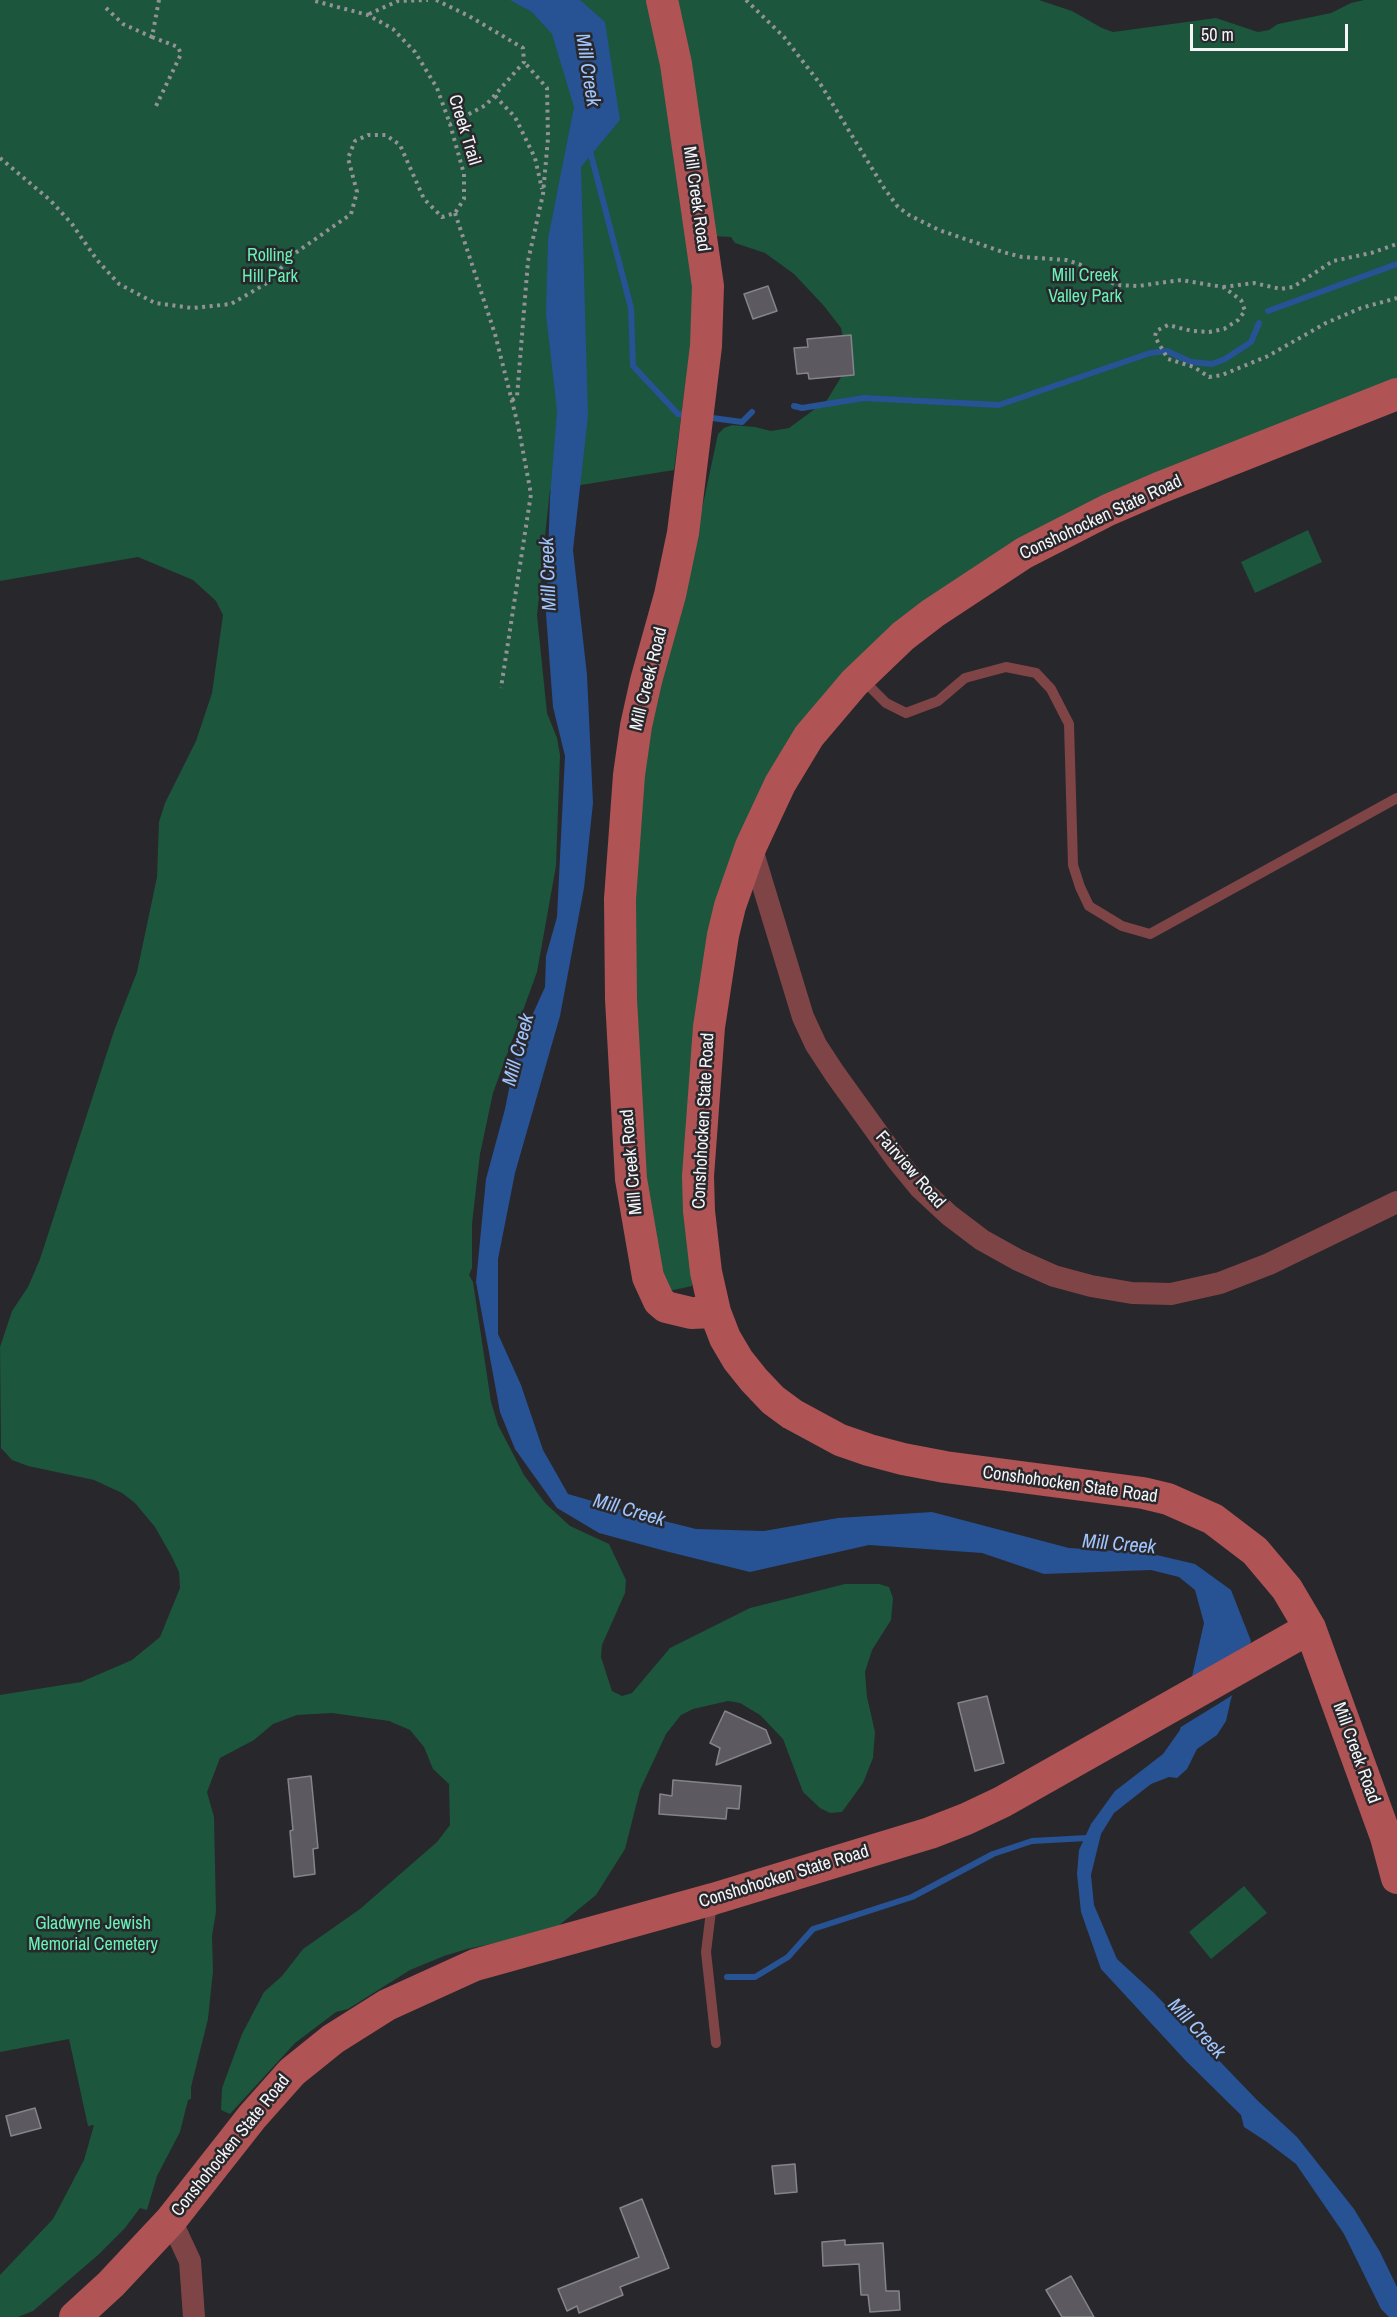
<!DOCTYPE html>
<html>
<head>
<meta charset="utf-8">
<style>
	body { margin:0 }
	#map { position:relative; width:1397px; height:2317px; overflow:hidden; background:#28272c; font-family:"Archivo Narrow",sans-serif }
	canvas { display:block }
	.scale { position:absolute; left:1190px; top:24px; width:158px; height:27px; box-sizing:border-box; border:3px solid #f5f4f7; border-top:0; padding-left:8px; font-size:18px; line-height:21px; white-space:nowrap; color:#f5f4f7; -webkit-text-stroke:4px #28272c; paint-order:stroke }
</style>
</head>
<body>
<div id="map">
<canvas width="1397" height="2317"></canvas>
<div class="scale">50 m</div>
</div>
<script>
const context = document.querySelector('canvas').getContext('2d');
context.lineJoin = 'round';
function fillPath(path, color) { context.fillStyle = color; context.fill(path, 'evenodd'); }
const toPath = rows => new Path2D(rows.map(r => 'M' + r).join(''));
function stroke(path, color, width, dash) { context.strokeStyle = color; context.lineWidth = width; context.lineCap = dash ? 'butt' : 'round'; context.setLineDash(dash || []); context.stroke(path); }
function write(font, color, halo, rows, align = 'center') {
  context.font = font + ' "Archivo Narrow",sans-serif'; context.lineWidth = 5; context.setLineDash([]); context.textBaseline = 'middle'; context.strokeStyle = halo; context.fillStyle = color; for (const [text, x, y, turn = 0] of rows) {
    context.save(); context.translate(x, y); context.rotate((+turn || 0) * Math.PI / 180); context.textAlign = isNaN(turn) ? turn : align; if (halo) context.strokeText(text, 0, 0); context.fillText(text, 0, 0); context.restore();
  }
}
fillPath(toPath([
	[0,0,654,0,698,290,674,470,550,490,544,546,541,553,542,570,537,615,547,713,557,738,560,755,556,866,537,972,493,1093,480,1154,472,1224,472,1268,469,1275,473,1282,491,1402,498,1425,524,1475,545,1503,570,1526,609,1544,626,1580,625,1593,602,1645,601,1657,612,1691,622,1696,632,1693,670,1648,750,1608,845,1584,879,1584,889,1587,893,1598,891,1620,872,1650,865,1672,867,1697,875,1732,873,1758,863,1783,842,1812,830,1813,820,1808,803,1792,783,1739,760,1715,740,1703,728,1701,693,1709,681,1715,666,1734,640,1790,625,1849,596,1895,557,1927,547,1932,467,1949,444,1956,410,1970,348,2009,336,2012,295,2043,230,2114,221,2110,222,2088,242,2034,264,1992,282,1976,303,1949,360,1909,437,1842,450,1825,449,1784,433,1769,424,1747,410,1730,389,1721,332,1713,297,1715,273,1724,254,1740,220,1758,207,1792,214,1817,216,1912,212,1936,213,1971,208,2019,191,2087,191,2099,188,2100,180,2132,157,2176,147,2210,140,2208,125,2228,98,2255,33,2311,18,2317,0,2317,0,2275,53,2219,84,2160,94,2125,88,2126,69,2039,0,2052,0,1695,81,1682,132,1660,160,1637,180,1588,179,1572,172,1557,155,1527,135,1503,122,1493,94,1480,28,1466,12,1460,1,1448,0,1347,12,1311,28,1287,40,1259,114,1031,137,972,157,877,159,822,165,803,196,741,212,693,223,615,216,601,193,580,138,557,0,581],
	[672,0,1039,0,1072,11,1102,28,1113,32,1216,18,1258,32,1269,30,1278,24,1331,13,1351,3,1364,0,1397,0,1397,380,1020,543,772,774,690,1146,692,1286,669,1291,652,1246,634,1094,631,848,641,735,694,546,718,434,724,428,732,425,755,427,771,431,789,428,827,400,843,374,846,351,841,328,824,306,794,274,765,253,735,243,731,237,712,236],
	[1308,530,1322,562,1255,593,1241,562],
	[1244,1886,1267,1913,1211,1959,1189,1932]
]), '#1b563d');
fillPath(toPath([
	[510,0,580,0,605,22,620,120,581,167,588,416,573,550,587,675,593,803,584,888,560,1016,515,1173,498,1259,498,1334,521,1385,543,1450,568,1494,648,1517,696,1529,764,1531,838,1518,932,1512,1069,1548,1148,1553,1195,1564,1231,1590,1251,1641,1231,1699,1226,1721,1217,1735,1197,1749,1187,1769,1177,1778,1169,1777,1151,1784,1114,1813,1101,1834,1091,1875,1094,1905,1117,1959,1154,1993,1257,2100,1297,2137,1354,2209,1380,2252,1397,2287,1397,2317,1389,2317,1381,2309,1344,2234,1296,2164,1267,2142,1244,2127,1241,2115,1186,2061,1101,1969,1081,1912,1077,1874,1079,1850,1091,1824,1115,1791,1163,1754,1180,1730,1204,1623,1195,1590,1179,1577,1151,1570,1044,1574,982,1553,869,1545,750,1572,669,1552,599,1533,557,1508,515,1449,500,1412,476,1282,486,1179,505,1109,517,1049,545,987,546,956,557,917,565,756,553,707,546,614,550,497,557,411,546,314,548,239,574,107,552,34,532,12]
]), '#275294');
fillPath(toPath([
	[1243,1674,1236,1693,1176,1730,1187,1683]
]), '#28272c');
stroke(toPath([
	[589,147,631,308,633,366,678,414,689,415],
	[1268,311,1397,264],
	[794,406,802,408,864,398,999,405,1150,353,1167,351,1191,362,1212,364,1225,359,1251,342,1259,323],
	[705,417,742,422,752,412],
	[727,1977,755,1977,788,1957,813,1929,912,1897,993,1854,1032,1841,1087,1838]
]), '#275294', 6);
const building = toPath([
	[768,286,777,311,753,319,744,294,768,286],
	[851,335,854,375,809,379,808,373,797,374,794,348,808,347,807,339,851,335],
	[987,1696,1004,1763,975,1771,958,1703,987,1696],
	[725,1711,766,1730,771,1743,716,1765,720,1748,710,1743,725,1711],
	[311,1776,318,1848,313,1849,315,1874,294,1877,290,1831,293,1830,288,1779,311,1776],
	[673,1780,741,1786,739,1809,727,1808,726,1819,659,1814,660,1794,672,1796,673,1780],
	[35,2108,41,2128,11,2136,6,2116,35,2108],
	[795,2164,797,2192,775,2194,772,2166,795,2164],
	[642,2199,669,2268,620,2287,623,2295,579,2313,577,2306,567,2311,558,2289,639,2257,620,2208,642,2199],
	[845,2240,845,2245,883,2243,886,2291,899,2291,900,2310,870,2312,868,2295,861,2295,859,2264,823,2266,822,2242,845,2240],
	[1071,2276,1094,2317,1062,2317,1046,2290,1071,2276]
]);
fillPath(building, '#5c5a60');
stroke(building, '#85848a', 1.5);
stroke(toPath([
	[436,0,469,16,523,48,524,62,486,105,450,124],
	[746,0,784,37,821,85,884,188,898,207,909,215,939,230,1003,252,1022,257,1066,260,1079,264,1116,285,1138,286,1181,280,1223,287,1241,300,1245,311,1238,320,1224,329,1209,332,1192,331,1168,325,1156,331,1155,337,1168,359,1194,367,1209,377,1222,375,1268,356,1326,323,1361,308,1397,298],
	[106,8,123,24,152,37,159,0],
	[369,14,398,1,428,0],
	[152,37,178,47,181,54,155,108],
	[495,96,515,117,535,158,542,189],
	[0,158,50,200,72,224,97,260,119,284,155,303,192,308,231,304,267,283,294,254,351,214,357,192,348,158,355,141,368,135,386,135,400,145,424,199,442,217,455,213,464,199,464,174,450,124,437,88,415,52,393,29,368,15,311,0],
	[455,213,495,334,518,425,531,494,501,688],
	[1223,287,1254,283,1281,289,1293,287,1333,261,1371,253,1397,244],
	[512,400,517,397,528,261,543,194,548,138,547,88,524,62]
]), '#939296', 4, [3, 4.5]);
stroke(toPath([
	[862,679,886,703,906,713,938,701,965,678,1006,667,1036,673,1051,689,1069,724,1073,865,1080,887,1089,906,1122,926,1150,934,1397,798],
	[712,1903,706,1952,716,2043]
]), '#7f4546', 10);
stroke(toPath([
	[751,846,803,1017,816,1045,835,1074,897,1160,920,1188,949,1215,982,1240,1018,1260,1054,1276,1091,1286,1132,1293,1171,1294,1220,1283,1269,1264,1397,1202],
	[171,2220,190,2261,194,2317]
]), '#7f4546', 22);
stroke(toPath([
	[662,0,676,64,708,286,706,346,683,533,670,595,646,681,636,726,629,775,620,899,621,999,631,1179,648,1277,659,1301,666,1307,691,1313,715,1312],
	[1397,394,1159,488,1108,510,1024,553,933,613,903,636,854,683,809,736,780,784,751,846,730,906,723,935,709,1027,698,1176,699,1211,706,1272,715,1312,725,1338,738,1360,754,1380,773,1400,792,1414,840,1440,869,1450,903,1459,945,1467,1143,1493,1168,1499,1213,1519,1255,1551,1287,1589,1310,1628,1386,1837,1397,1878],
	[75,2317,111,2284,171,2220,252,2117,292,2072,333,2039,387,2005,475,1965,713,1899,930,1833,966,1819,1002,1802,1310,1628]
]), '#af5355', 32);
write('18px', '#f5f4f7', '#28272c', [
	["Creek Trail",464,130,73],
	["Mill Creek Road",696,199,82],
	["Conshohocken State Road",1101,518,-25],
	["Mill Creek Road",649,679,-76],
	["Conshohocken State Road",704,1121,-87],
	["Mill Creek Road",632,1162,-95],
	["Fairview Road",910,1170,49],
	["Conshohocken State Road",1070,1485,8],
	["Mill Creek Road",1356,1753,70],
	["Conshohocken State Road",784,1877,-17],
	["Conshohocken State Road",231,2146,-51]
]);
write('18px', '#69f2b6', '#28272c', [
	["Rolling",270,256],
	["Hill Park",270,277],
	["Mill Creek",1085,276],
	["Valley Park",1085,297],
	["Gladwyne Jewish",93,1924],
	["Memorial Cemetery",93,1945]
]);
write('italic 20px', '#a0c4fc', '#28272c', [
	["Mill Creek",587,70,81],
	["Mill Creek",549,574,-92],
	["Mill Creek",519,1050,-75],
	["Mill Creek",629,1511,16],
	["Mill Creek",1119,1545,5],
	["Mill Creek",1196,2029,47]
]);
</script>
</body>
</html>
